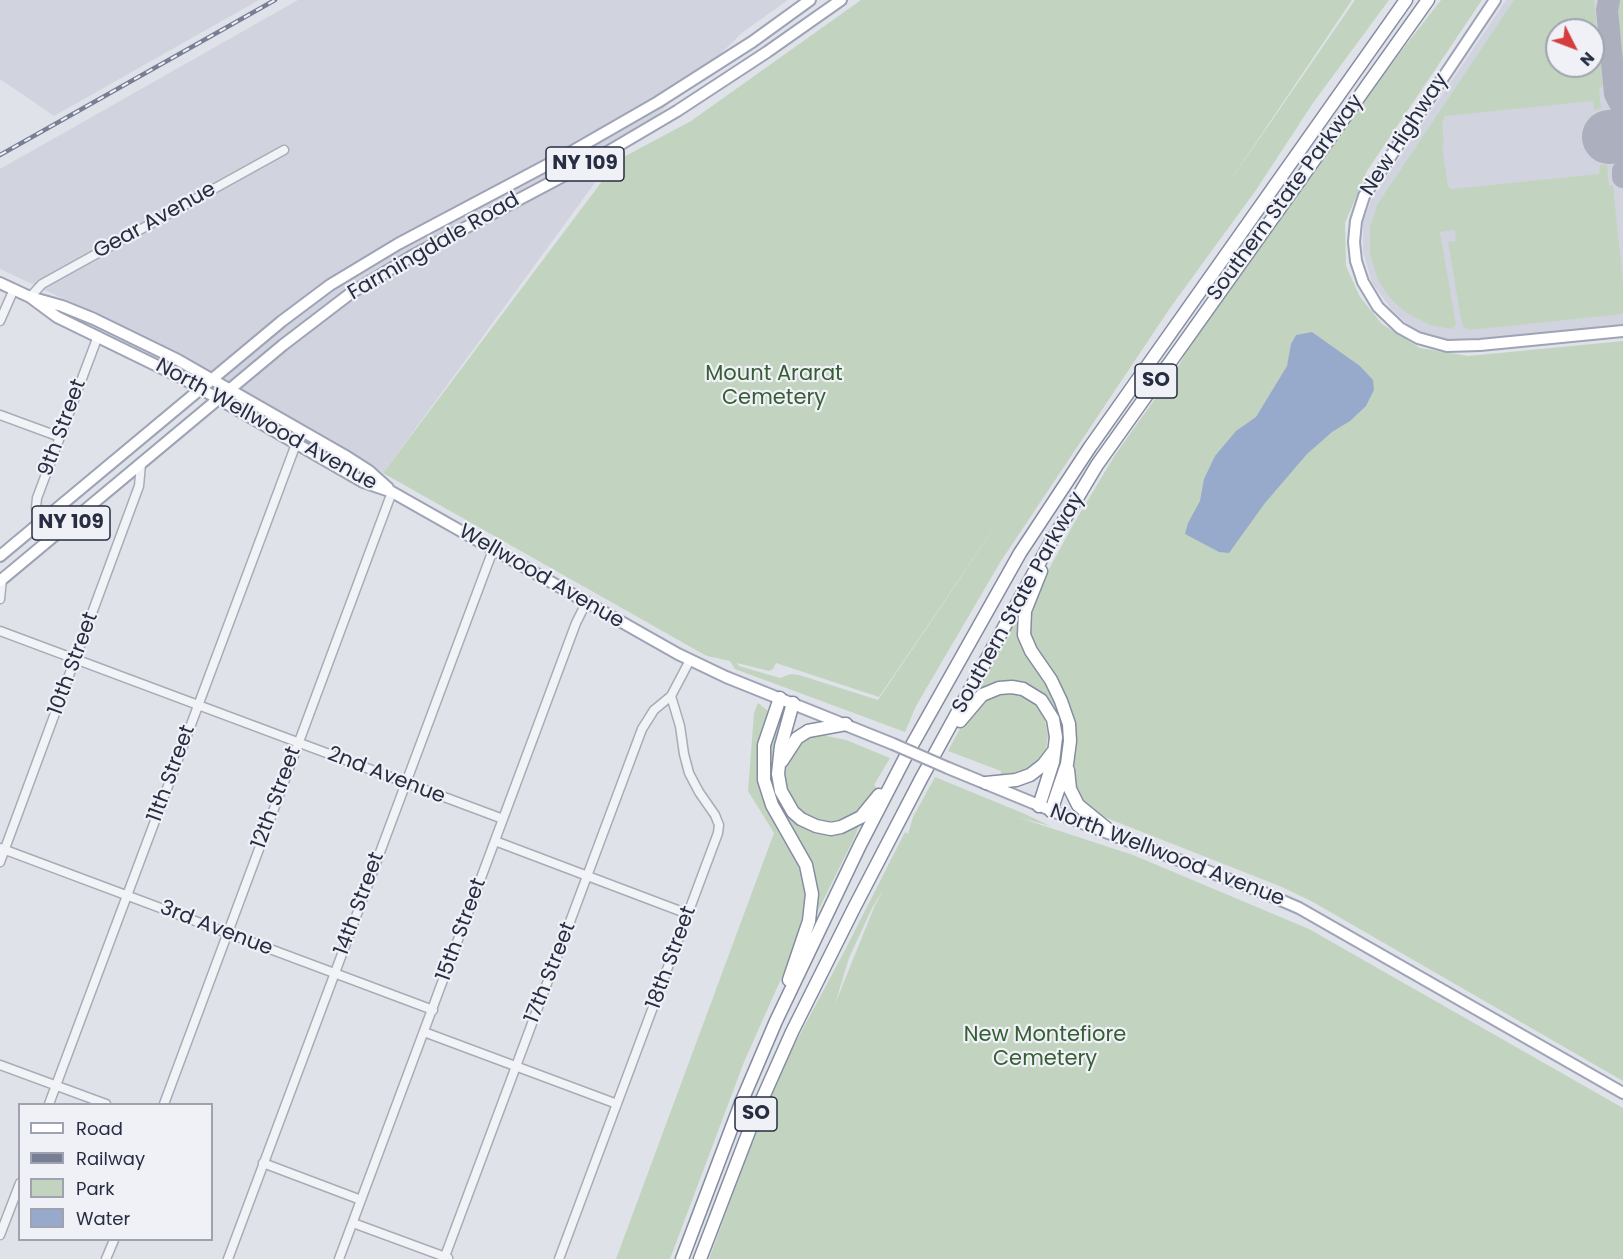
<!DOCTYPE html>
<html>
<head>
<meta charset="utf-8">
<style>
	body { margin:0 }
	#map { position:relative; width:1623px; height:1259px; overflow:hidden; background:#dfe2e9; font-family:Poppins,sans-serif }
	canvas { display:block }
	.legend { position:absolute; left:18px; top:1103px; width:195px; height:138px; box-sizing:border-box; background:#eff1f7; border:2px solid #9fa3af; margin:0; padding:8px 10px; list-style:none; font-size:18px; color:#272d42 }
	.legend li { display:flex; align-items:center; gap:12px; height:30px }
	.legend b { width:30px; border:2px solid #9fa3af }
	.north { position:absolute; left:1545px; top:18px; width:60px; height:60px; box-sizing:border-box; background:#eff1f7; border:2px solid #9fa3af; border-radius:50%; rotate:132deg; font-size:16px; font-weight:700; line-height:24px; text-align:center; color:#272d42 }
	.north::after { content:''; display:block; margin:auto; width:21px; height:27px; background:#d63d3e; clip-path:polygon(50% 0,100% 100%,50% 72%,0 100%) }
</style>
</head>
<body>
<div id="map">
<canvas width="1623" height="1259"></canvas>
<ul class="legend">
<li><b style="height:8px;background:#fff"></b>Road</li>
<li><b style="height:8px;background:#787e94"></b>Railway</li>
<li><b style="height:16px;background:#c2d4c0"></b>Park</li>
<li><b style="height:16px;background:#98aacc"></b>Water</li>
</ul>
<div class="north">N</div>
</div>
<script>
const context = document.querySelector('canvas').getContext('2d');
context.lineJoin = 'round';
function fillPath(path, color) { context.fillStyle = color; context.fill(path, 'evenodd'); }
const toPath = rows => new Path2D(rows.map(r => 'M' + r).join(''));
function stroke(path, color, width, dash) { context.strokeStyle = color; context.lineWidth = width; context.lineCap = dash ? 'butt' : 'round'; context.setLineDash(dash || []); context.stroke(path); }
function write(font, color, halo, rows, align = 'center') {
  context.font = font + ' Poppins,sans-serif'; context.lineWidth = 4.5; context.setLineDash([]); context.textBaseline = 'middle'; context.strokeStyle = halo; context.fillStyle = color; for (const [text, x, y, turn = 0] of rows) {
    context.save(); context.translate(x, y); context.rotate((+turn || 0) * Math.PI / 180); context.textAlign = isNaN(turn) ? turn : align; if (halo) context.strokeText(text, 0, 0); context.fillText(text, 0, 0); context.restore();
  }
}
fillPath(toPath([
	[0,0,259,0,54,116,0,79],
	[298,0,788,0,743,32,613,158,383,473,215,377,140,341,144,337,139,334,0,269,0,169],
	[1506,0,1623,0,1623,325,1458,342,1416,332,1392,310,1372,283,1363,252,1363,222,1371,200],
	[1557,30,1593,30,1593,66,1557,66]
]), '#d1d4de');
fillPath(toPath([
	[861,0,1352,0,1226,187,1355,0,1389,0,1313,103,1256,190,1170,308,1001,561,916,706,905,732,735,669,730,661,707,656,696,650,383,473,618,160,691,121],
	[1019,491,878,700,799,675,791,674,780,678,739,666,737,663,769,671,773,669,776,663,879,697],
	[1441,0,1482,0,1367,171,1345,223,1346,266,1360,297,1382,324,1420,348,1468,356,1623,341,1623,1081,1313,902,1282,887,1094,813,1081,804,1073,785,1074,721,1064,692,1031,645,1027,630,1029,608,1042,582,1073,525,1115,455,1179,365,1201,326,1381,77],
	[1514,0,1594,0,1603,86,1599,89,1601,109,1594,110,1593,101,1445,116,1442,123,1444,144,1442,145,1448,187,1452,189,1599,174,1600,165,1607,164,1609,186,1613,185,1623,283,1623,314,1469,330,1463,326,1461,319,1448,242,1456,241,1455,230,1440,232,1456,325,1452,329,1430,325,1405,312,1390,298,1378,280,1370,254,1370,228,1377,205],
	[1557,30,1593,30,1593,66,1557,66],
	[1619,0,1623,0,1623,92,1614,10],
	[1016,616,1019,618,1018,627,1020,640,1025,651,1045,676,1064,723,1065,742,1063,758,1050,793,1049,793,1060,733,1037,693,977,691],
	[1011,690,1031,700,1044,716,1048,735,1045,754,1033,769,1018,775,1000,775,1001,771,948,751,963,723,989,694],
	[758,703,768,711,758,755,758,776,763,797,773,820,801,867,806,883,807,904,805,925,744,1062,670,1259,616,1259,774,833,748,791,754,713],
	[779,717,782,719,772,768,773,788,780,804,792,819,803,826,860,821,856,834,815,917,814,896,769,792,766,751],
	[822,735,846,740,890,758,874,785,877,788,864,807,852,818,833,825,815,822,802,815,789,801,783,785,785,765,804,736],
	[935,777,1025,814,1050,826,1017,817,1133,855,1309,929,1623,1108,1623,1259,709,1259,764,1110,790,1053,844,952,905,832,908,834,913,817],
	[884,889,875,905,835,1004,849,958,873,906]
]), '#c2d4c0');
fillPath(toPath([
	[1312,332,1360,366,1373,380,1374,390,1366,406,1350,421,1332,432,1307,454,1265,503,1229,553,1219,552,1185,534,1188,523,1200,501,1204,479,1215,456,1236,431,1256,417,1287,366,1291,344,1296,335]
]), '#98aacc');
stroke(toPath([
	[1609,0,1607,10,1615,94,1623,109],
	[1623,171,1623,177]
]), '#acb0be', 22);
stroke(toPath([
	[1609,137,1623,136]
]), '#acb0be', 54);
const minor = toPath([
	[30,297,42,284,284,150],
	[0,321,14,289],
	[0,415,60,437],
	[41,522,36,508,37,498,98,336],
	[0,599,2,579],
	[0,631,503,819],
	[495,841,688,914],
	[0,848,433,1010],
	[0,862,139,486,141,464],
	[424,1032,617,1104],
	[0,1065,106,1104],
	[49,1104,296,444],
	[164,1104,392,492],
	[263,1163,361,1200],
	[353,1223,448,1258],
	[0,1235,20,1183],
	[106,1259,114,1240],
	[228,1259,493,550],
	[339,1259,576,623,586,603],
	[444,1259,642,729,654,710,671,696,690,660],
	[559,1259,718,833,719,825,715,815,699,792,689,773,684,754,680,726,671,696]
]);
const major = toPath([
	[1495,0,1364,196,1356,221,1354,242,1356,261,1363,282,1378,307,1400,328,1418,338,1447,346,1480,345,1623,331],
	[0,283,30,297,62,306,94,319,178,360,344,455,369,471,388,488],
	[30,297,57,317,182,378,363,482,392,492,678,654,726,677,893,744],
	[0,556,282,321,330,285,398,244,564,156,658,102,752,42,810,0],
	[0,581,283,345,351,293,412,256,599,157,677,111,767,52,841,0],
	[948,768,1082,823,1262,892,1299,908,1623,1093]
]);
const highway = toPath([
	[1041,571,1025,611,1024,635,1031,651,1051,680,1061,701,1069,724,1070,741,1067,764,1051,811],
	[780,698,764,745,764,780,772,805,806,865,812,894,809,921,789,980],
	[793,703,781,746,778,774,781,791,793,812,801,819,816,826,831,829,841,827,861,817,879,795],
	[960,721,982,695,999,688,1012,687,1023,689,1041,700,1053,719,1056,737,1053,762,1039,806],
	[782,761,797,738,808,731,846,724],
	[1068,770,1070,789,1078,805,1116,836],
	[986,783,1016,780,1030,775,1043,765,1053,752],
	[682,1259,741,1103,776,1021,860,845,907,754,1020,553,1090,447,1406,0],
	[700,1259,756,1113,792,1032,854,908,921,779,1048,547,1097,465,1428,0]
]);
stroke(minor, '#a8acb7', 11);
stroke(major, '#9ea4b6', 14);
stroke(highway, '#868da1', 15);
stroke(minor, '#f2f3f7', 8);
stroke(major, '#fff', 10);
stroke(highway, '#fff', 12);
const rail = toPath([
	[0,155,275,0]
]);
stroke(rail, '#787e94', 4.5);
stroke(rail, '#eff1f7', 2, [7]);
const majorBridge = toPath([
	[893,744,948,768]
]);
stroke(majorBridge, '#9ea4b6', 14, []);
stroke(majorBridge, '#fff', 10);
for (const [x, y, w] of [
	[585,164,78],
	[1156,381,42],
	[71,523,78],
	[756,1114,42]
]) { const box = new Path2D(); box.roundRect(x - w / 2, y - 17, w, 34, 4.5); context.fillStyle = '#eff1f7'; context.fill(box); stroke(box, '#272d42', 1.5); }
write('bold 20px', '#272d42', null, [
	["NY 109",585,164],
	["SO",1156,381],
	["NY 109",71,523],
	["SO",756,1114]
]);
write('21px', '#272d42', '#eff1f7', [
	["New Highway",1405,135,-57],
	["Southern State Parkway",1286,198,-54],
	["Gear Avenue",155,221,-29],
	["Farmingdale Road",434,247,-30],
	["North Wellwood Avenue",266,425,29],
	["9th Street",63,428,-70],
	["Wellwood Avenue",541,577,30],
	["Southern State Parkway",1019,603,-61],
	["10th Street",74,664,-70],
	["11th Street",172,774,-70],
	["2nd Avenue",386,776,21],
	["12th Street",277,798,-70],
	["North Wellwood Avenue",1167,856,21],
	["14th Street",360,904,-70],
	["3rd Avenue",216,929,21],
	["15th Street",462,930,-70],
	["18th Street",672,958,-70],
	["17th Street",551,973,-69]
]);
write('21px', '#365e34', '#eff1f7', [
	["Mount Ararat",774,375],
	["Cemetery",774,399],
	["New Montefiore",1045,1036],
	["Cemetery",1045,1060]
]);
</script>
</body>
</html>
